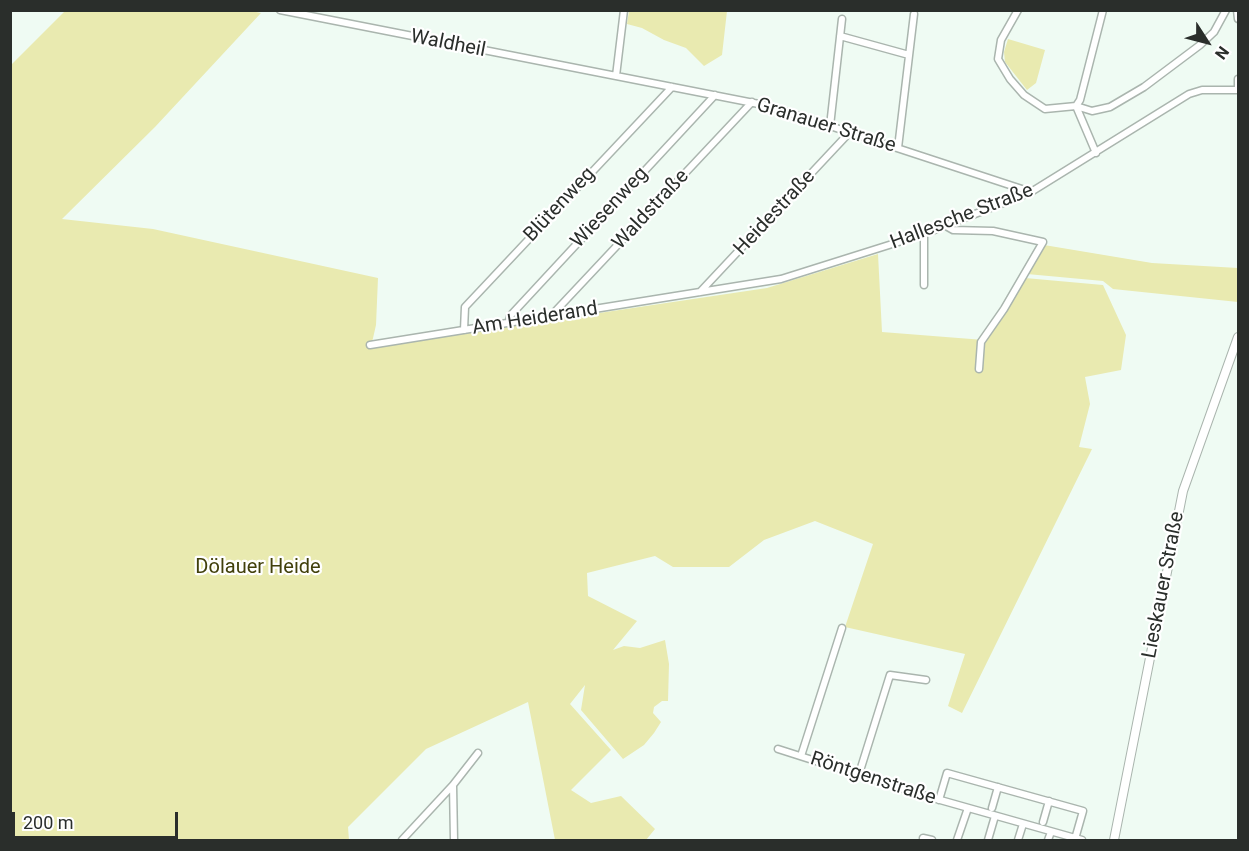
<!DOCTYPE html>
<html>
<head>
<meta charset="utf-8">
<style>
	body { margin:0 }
	#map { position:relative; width:1249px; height:851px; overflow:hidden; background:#effbf3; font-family:Roboto,sans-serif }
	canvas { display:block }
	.frame { position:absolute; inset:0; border:12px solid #2a2e2b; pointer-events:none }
	.north { position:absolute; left:1177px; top:12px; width:60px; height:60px; -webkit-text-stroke:4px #fff; paint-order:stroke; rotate:126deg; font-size:16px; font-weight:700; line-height:24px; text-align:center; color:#2a2e2b }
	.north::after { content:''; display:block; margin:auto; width:21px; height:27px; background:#2a2e2b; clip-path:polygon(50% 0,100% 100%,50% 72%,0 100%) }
	.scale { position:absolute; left:12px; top:812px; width:166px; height:27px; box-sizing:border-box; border:3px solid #2a2e2b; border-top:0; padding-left:8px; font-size:18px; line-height:21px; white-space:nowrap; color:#2a2e2b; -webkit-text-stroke:4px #fff; paint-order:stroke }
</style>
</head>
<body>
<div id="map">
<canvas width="1249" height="851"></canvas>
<div class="frame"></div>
<div class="north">N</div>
<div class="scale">200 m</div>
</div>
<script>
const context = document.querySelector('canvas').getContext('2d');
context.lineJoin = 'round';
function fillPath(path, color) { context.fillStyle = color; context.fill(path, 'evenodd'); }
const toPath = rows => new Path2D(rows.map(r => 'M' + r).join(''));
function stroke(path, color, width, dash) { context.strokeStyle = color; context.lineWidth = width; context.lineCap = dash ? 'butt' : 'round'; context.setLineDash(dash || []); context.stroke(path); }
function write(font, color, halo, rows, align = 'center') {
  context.font = font + ' Roboto,sans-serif'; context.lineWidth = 4.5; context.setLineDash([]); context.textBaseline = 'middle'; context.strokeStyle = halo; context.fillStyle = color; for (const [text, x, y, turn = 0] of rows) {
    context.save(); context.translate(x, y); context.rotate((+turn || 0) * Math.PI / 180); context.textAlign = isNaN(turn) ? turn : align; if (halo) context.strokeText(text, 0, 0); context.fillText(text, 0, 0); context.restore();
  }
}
fillPath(toPath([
	[247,10,261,13,155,127,62,219,153,229,378,278,376,325,371,347,767,288,878,254,882,332,984,340,1025,278,1103,285,1126,335,1121,370,1085,377,1090,404,1079,447,1092,449,962,713,948,706,965,654,845,627,873,544,815,521,764,540,729,567,673,567,655,556,587,573,588,596,637,621,613,650,624,646,640,648,665,640,669,664,668,701,662,701,654,707,653,713,661,722,654,733,644,745,623,759,581,710,585,685,570,704,611,750,571,790,591,803,621,796,655,829,646,840,555,840,528,702,426,749,348,827,349,840,11,840,10,66,65,11],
	[629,11,727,11,722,55,704,66,686,48,664,40,642,28,627,24],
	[1008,39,1045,50,1036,83,1027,90,1005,62,1004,52],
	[1044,245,1152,263,1238,268,1238,302,1113,289,1103,281,1027,274]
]), '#e9eab0');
const minor = toPath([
	[280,10,769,106,1031,192],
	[1018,10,1001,40,998,59,1010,79,1024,95,1045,109,1076,106,1092,111,1110,107,1144,87,1200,45,1214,32,1226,10],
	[1237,10,1238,19],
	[840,36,909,55],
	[616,76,624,10],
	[1238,90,1238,79],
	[1076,106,1080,100,1103,10],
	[1076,106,1096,153],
	[830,126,842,19],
	[898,148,914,14],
	[946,226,953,230,993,231,1043,242,1004,309,981,342,979,369],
	[924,234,924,285],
	[700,292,849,133],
	[549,318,752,102],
	[509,323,510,316,715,95],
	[464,330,465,307,672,87],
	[370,345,781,279,924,234,1031,192,1189,94,1202,90,1238,90],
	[778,749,919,794,1082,840],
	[801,756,842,628],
	[859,774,890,675,926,680],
	[939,800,947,773,1083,811,1075,839],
	[992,808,998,787],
	[1043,822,1049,801],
	[923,838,932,840],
	[402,840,453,785],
	[454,840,453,785,478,753],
	[957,840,968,808],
	[988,840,995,816],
	[1018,840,1023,824],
	[1048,840,1051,832]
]);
const tertiary = toPath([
	[1114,840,1183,491,1238,337]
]);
stroke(minor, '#aab5ae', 9);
stroke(tertiary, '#aab5ae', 10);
stroke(minor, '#fff', 6);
stroke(tertiary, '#fff', 8);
write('20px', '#2a2e2b', '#fff', [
	["Waldheil",448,44,11],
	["Granauer Straße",826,126,17],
	["Blütenweg",560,205,-47],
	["Wiesenweg",610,208,-47],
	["Waldstraße",651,210,-47],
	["Heidestraße",775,213,-47],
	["Hallesche Straße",962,217,-21],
	["Am Heiderand",535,319,-9],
	["Lieskauer Straße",1164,585,-79],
	["Röntgenstraße",873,779,18]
]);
write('20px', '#41400b', '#fff', [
	["Dölauer Heide",258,568]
]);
</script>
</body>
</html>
